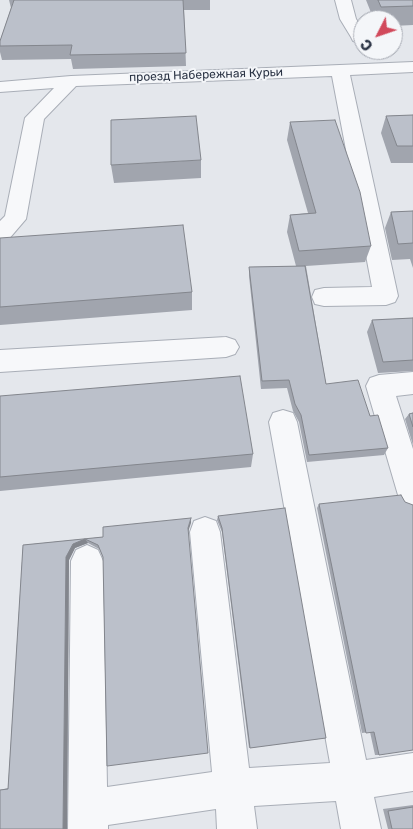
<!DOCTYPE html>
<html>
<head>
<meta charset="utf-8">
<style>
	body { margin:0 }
	#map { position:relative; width:413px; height:829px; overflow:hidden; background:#e4e7ec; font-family:Rubik,sans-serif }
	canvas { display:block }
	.north { position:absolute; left:353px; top:10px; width:50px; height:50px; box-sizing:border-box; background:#f4f6f9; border:1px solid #a4a8b1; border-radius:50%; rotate:229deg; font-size:14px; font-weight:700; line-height:20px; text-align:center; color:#2b3445 }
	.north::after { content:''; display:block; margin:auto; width:18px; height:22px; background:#d1495b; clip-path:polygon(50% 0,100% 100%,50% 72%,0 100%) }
</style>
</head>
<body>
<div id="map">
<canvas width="413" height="829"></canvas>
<div class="north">С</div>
</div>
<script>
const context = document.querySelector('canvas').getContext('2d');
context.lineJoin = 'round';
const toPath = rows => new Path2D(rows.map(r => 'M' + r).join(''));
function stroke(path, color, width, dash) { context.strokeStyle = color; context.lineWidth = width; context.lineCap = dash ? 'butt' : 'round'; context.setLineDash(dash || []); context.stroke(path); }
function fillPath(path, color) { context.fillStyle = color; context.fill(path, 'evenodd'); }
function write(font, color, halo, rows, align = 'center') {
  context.font = font + ' Rubik,sans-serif'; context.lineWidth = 4; context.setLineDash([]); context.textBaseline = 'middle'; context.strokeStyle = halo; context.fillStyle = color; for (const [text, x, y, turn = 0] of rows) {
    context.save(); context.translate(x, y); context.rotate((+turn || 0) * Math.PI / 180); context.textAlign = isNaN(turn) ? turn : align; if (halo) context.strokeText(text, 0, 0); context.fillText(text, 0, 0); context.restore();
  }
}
const minor = toPath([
	[335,0,351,0,356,19,363,30,363,44,353,41,351,37,340,19,335,0],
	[413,62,413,72,350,75,398,296,395,302,386,305,324,306,315,304,312,297,315,290,324,288,372,287,332,76,76,86,44,119,26,219,8,240,0,242,0,221,5,216,25,118,54,88,0,92,0,82,71,76,413,62],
	[226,337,235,340,239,347,235,354,226,357,0,372,0,350,226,337],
	[413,372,413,394,396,396,413,449,413,509,402,505,398,495,366,386,370,378,379,375,413,372],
	[283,410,293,413,297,422,366,760,413,753,413,791,374,797,381,829,341,829,336,801,254,806,257,829,217,829,216,809,108,825,108,829,68,829,71,561,76,550,87,545,98,550,103,561,107,787,212,772,190,532,194,521,205,517,216,521,220,532,249,768,330,763,269,422,273,413,283,410]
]);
stroke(minor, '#a9aeb7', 2);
fillPath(minor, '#f7f8fa');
fillPath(toPath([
	[9,0,210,0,210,10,184,10,186,66,73,69,71,59,2,60,0,52,0,41,11,8],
	[366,0,413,0,413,25,393,26,393,20,374,20],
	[413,115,413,163,391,163,381,133,386,116],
	[290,122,371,246,365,262,306,266,326,384,370,416,388,448,384,455,307,462,299,422,293,411,287,388,261,389,249,276,249,267,296,266,287,232,290,215,308,213,287,140],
	[201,160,201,178,114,183,111,165],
	[413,211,413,268,410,259,392,260,385,228,391,212],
	[0,238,192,292,192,310,0,325],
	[413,318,413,371,378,373,367,332,372,320],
	[0,396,253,454,251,467,0,491],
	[413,413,413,445,405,419,409,414],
	[405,502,379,755,375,755,370,732,362,733,317,508,319,504],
	[218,516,326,738,249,748,222,532,217,520],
	[191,523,103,557,99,549,88,543,75,548,69,560,67,829,0,829,0,790,8,788,23,545,103,537],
	[413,805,413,829,388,829,383,809]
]), '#a1a5ae');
fillPath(toPath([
	[191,518,191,523,188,532,188,528],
	[85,539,88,543,75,548,69,560,67,829,63,829,66,557,73,544]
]), '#83868d');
const building = toPath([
	[14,0,183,0,186,53,70,55,72,45,0,46,0,41,14,0],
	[378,0,413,0,413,6,381,7,378,0],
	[413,115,413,146,397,146,386,116,413,115],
	[196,116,201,160,111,165,111,120,196,116],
	[335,120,360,192,371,246,299,251,290,215,316,213,290,122,335,120],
	[413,211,413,243,398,244,391,212,413,211],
	[183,225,192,292,0,307,0,238,183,225],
	[305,266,326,384,358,380,370,416,378,415,388,448,309,455,301,415,295,404,289,380,262,381,249,267,305,266],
	[413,318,413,360,383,362,372,320,413,318],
	[240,376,253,454,0,477,0,396,240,376],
	[413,413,413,427,409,414,413,413],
	[401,495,405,502,413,505,413,750,379,755,374,732,366,733,319,504,401,495],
	[285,508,326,738,250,748,222,528,218,516,285,508],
	[191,518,188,528,208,753,107,766,103,557,98,545,85,539,73,544,66,557,63,829,0,829,0,790,8,789,23,545,103,537,103,527,191,518],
	[413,807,413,829,392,829,388,811,413,807]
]);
fillPath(building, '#bbc0ca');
stroke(building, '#83868d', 1);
write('12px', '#2b3445', '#f4f6f9', [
	["проезд Набережная Курьи",206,75,-2]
]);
</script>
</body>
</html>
